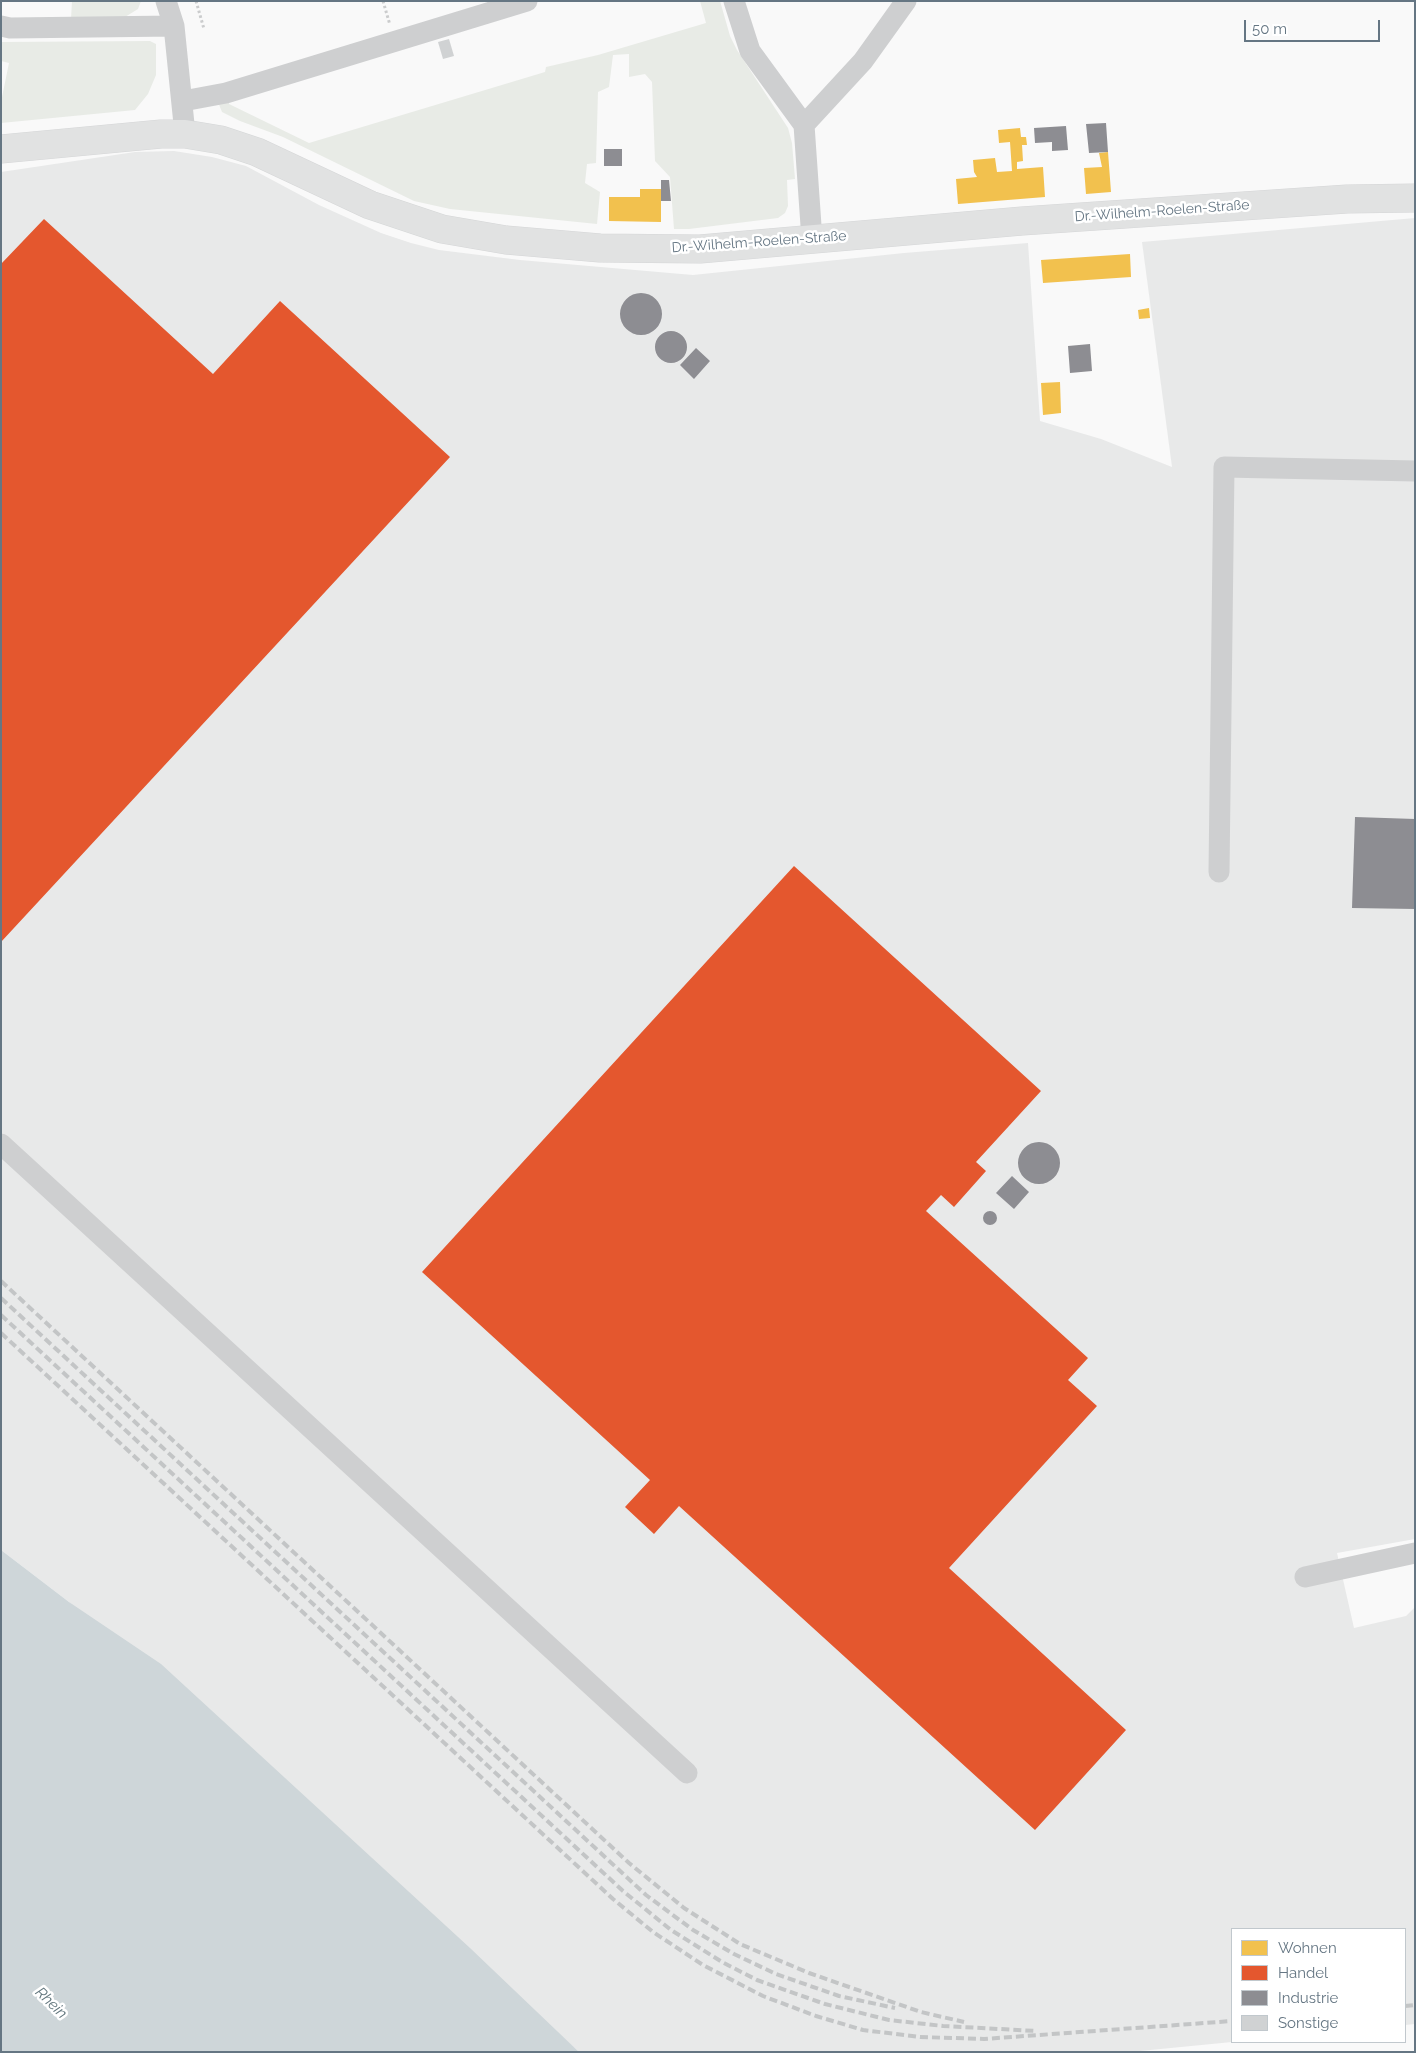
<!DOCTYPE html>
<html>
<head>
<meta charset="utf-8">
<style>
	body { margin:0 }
	#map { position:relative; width:1416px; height:2053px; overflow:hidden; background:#f9f9f9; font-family:Raleway,sans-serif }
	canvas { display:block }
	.frame { position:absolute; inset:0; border:2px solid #657683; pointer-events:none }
	.legend { position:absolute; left:1231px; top:1928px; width:175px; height:115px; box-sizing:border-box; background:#fff; border:1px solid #c1c8cd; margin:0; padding:6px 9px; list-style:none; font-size:15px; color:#657683 }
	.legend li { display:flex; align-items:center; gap:10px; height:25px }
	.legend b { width:25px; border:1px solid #c1c8cd }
	.scale { position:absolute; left:1244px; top:20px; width:136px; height:22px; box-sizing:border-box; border:2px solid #657683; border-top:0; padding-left:6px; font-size:15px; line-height:18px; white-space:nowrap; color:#657683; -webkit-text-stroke:4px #fff; paint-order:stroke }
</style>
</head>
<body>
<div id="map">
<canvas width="1416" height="2053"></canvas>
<div class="frame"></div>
<ul class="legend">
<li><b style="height:14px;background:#f2c14e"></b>Wohnen</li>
<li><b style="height:14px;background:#e4572e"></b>Handel</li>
<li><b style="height:14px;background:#8d8d92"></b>Industrie</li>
<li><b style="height:14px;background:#d0d2d3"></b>Sonstige</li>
</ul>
<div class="scale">50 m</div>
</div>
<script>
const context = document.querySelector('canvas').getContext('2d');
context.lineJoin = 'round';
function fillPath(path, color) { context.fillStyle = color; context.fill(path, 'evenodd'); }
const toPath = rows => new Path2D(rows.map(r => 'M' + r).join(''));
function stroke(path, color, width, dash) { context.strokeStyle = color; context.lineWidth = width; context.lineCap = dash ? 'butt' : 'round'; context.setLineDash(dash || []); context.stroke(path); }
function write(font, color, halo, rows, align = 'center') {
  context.font = font + ' Raleway,sans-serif'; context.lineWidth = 5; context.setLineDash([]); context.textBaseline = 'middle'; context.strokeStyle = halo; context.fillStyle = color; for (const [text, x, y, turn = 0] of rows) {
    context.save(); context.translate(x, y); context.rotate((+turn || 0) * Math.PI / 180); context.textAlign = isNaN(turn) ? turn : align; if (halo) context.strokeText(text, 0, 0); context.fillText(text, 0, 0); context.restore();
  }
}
fillPath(toPath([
	[174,151,212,157,246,166,319,205,381,233,411,243,439,250,520,260,693,275,904,253,1028,243,1040,421,1101,439,1172,467,1142,242,1415,218,1415,1539,1337,1553,1354,1628,1406,1616,1415,1607,1415,2024,1405,2025,1405,1929,1232,1929,1232,2042,1130,2052,579,2052,69,1602,1,1550,1,172,135,152]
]), '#e8e9e9');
fillPath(toPath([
	[72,1,141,1,138,9,125,17,71,19],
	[700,1,720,1,730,36,737,50,788,128,792,143,795,179,787,180,788,206,785,213,778,218,689,229,674,229,670,177,655,161,652,82,645,74,629,77,629,54,613,55,609,87,598,92,596,163,587,164,585,183,600,192,597,224,450,209,414,201,283,137,240,121,222,112,218,102,228,98,229,104,309,143,545,72,546,67,598,55,706,23],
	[150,41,156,44,156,75,148,94,135,110,1,123,1,102,9,63,1,61,1,42]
]), '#e8ebe6');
fillPath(toPath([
	[1,1550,69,1602,161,1664,470,1948,579,2052,1,2052]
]), '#ced6d9');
fillPath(toPath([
	[1020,128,1021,137,1026,137,1027,145,1022,145,1023,161,1017,162,1017,169,1043,167,1045,197,958,204,956,179,977,177,974,172,973,160,995,158,997,172,1012,171,1010,142,999,143,998,130],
	[1108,152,1111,192,1086,194,1084,168,1102,167,1099,153],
	[640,189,661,189,661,222,609,221,609,197,640,197],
	[1130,254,1131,277,1043,283,1041,260],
	[1149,308,1150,318,1139,319,1138,310],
	[1060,382,1061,413,1043,415,1041,383]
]), '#f2c14e');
fillPath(toPath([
	[44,219,213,374,280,301,450,457,1,942,1,264],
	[794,866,1041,1091,976,1162,986,1171,954,1207,941,1195,926,1211,1088,1358,1068,1380,1097,1406,949,1568,1126,1730,1035,1830,679,1506,654,1534,625,1507,650,1480,422,1272]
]), '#e4572e');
fillPath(toPath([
	[1106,123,1108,152,1089,153,1086,124],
	[1066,126,1068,150,1052,151,1052,142,1035,143,1034,128],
	[604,149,622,149,622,166,604,166],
	[661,180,669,180,671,201,661,201],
	'620 314a21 21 0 1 1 42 0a21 21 0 1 1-42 0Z',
	'655 347a16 16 0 1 1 32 0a16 16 0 1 1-32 0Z',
	[1090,344,1092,371,1070,373,1068,346],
	[696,348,710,361,694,379,680,365],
	[1355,817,1415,819,1415,909,1352,908],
	'1018 1163a21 21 0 1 1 42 0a21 21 0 1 1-42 0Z',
	[1012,1176,1029,1192,1014,1209,996,1193],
	'983 1218a7 7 0 1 1 14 0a7 7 0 1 1-14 0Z'
]), '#8d8d92');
fillPath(toPath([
	[449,39,454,56,443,59,438,42]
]), '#d0d2d3');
const major = toPath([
	[1,149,161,134,185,134,221,140,257,152,370,205,442,229,506,240,600,248,700,249,1022,221,1347,199,1415,198]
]);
stroke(major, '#d5d6d7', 29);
stroke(toPath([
	[196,1,204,29],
	[383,1,390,25]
]), '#cbcccd', 3, [2.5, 2.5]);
stroke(toPath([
	[166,1,174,26,185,134],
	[734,1,750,51,804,125,812,240],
	[1,26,10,28,174,26],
	[183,101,226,93,527,1],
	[804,125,863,61,906,1],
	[1219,872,1224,467,1415,471],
	[1,1144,687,1773],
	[1305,1577,1415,1553]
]), '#cecfd0', 21);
stroke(major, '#e1e2e2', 28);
stroke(toPath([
	[1,1281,629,1863,684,1908,740,1944,809,1973,921,2012,964,2022],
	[1,1298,646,1895,693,1930,734,1954,776,1974,839,1996,895,2008],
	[1,1315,623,1891,671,1930,722,1962,757,1980,825,2004,889,2020,943,2026,1037,2031],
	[1,1333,613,1899,653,1932,703,1965,763,1996,816,2016,863,2030,920,2037,984,2039,1232,2021],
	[1405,2006,1415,2005]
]), '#c3c5c6', 4, [8, 4]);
write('14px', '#657683', '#fff', [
	["Dr.-Wilhelm-Roelen-Straße",1162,211,-4],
	["Dr.-Wilhelm-Roelen-Straße",759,242,-4]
]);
write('italic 15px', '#60757c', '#fff', [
	["Rhein",51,2003,44]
]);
</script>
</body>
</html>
